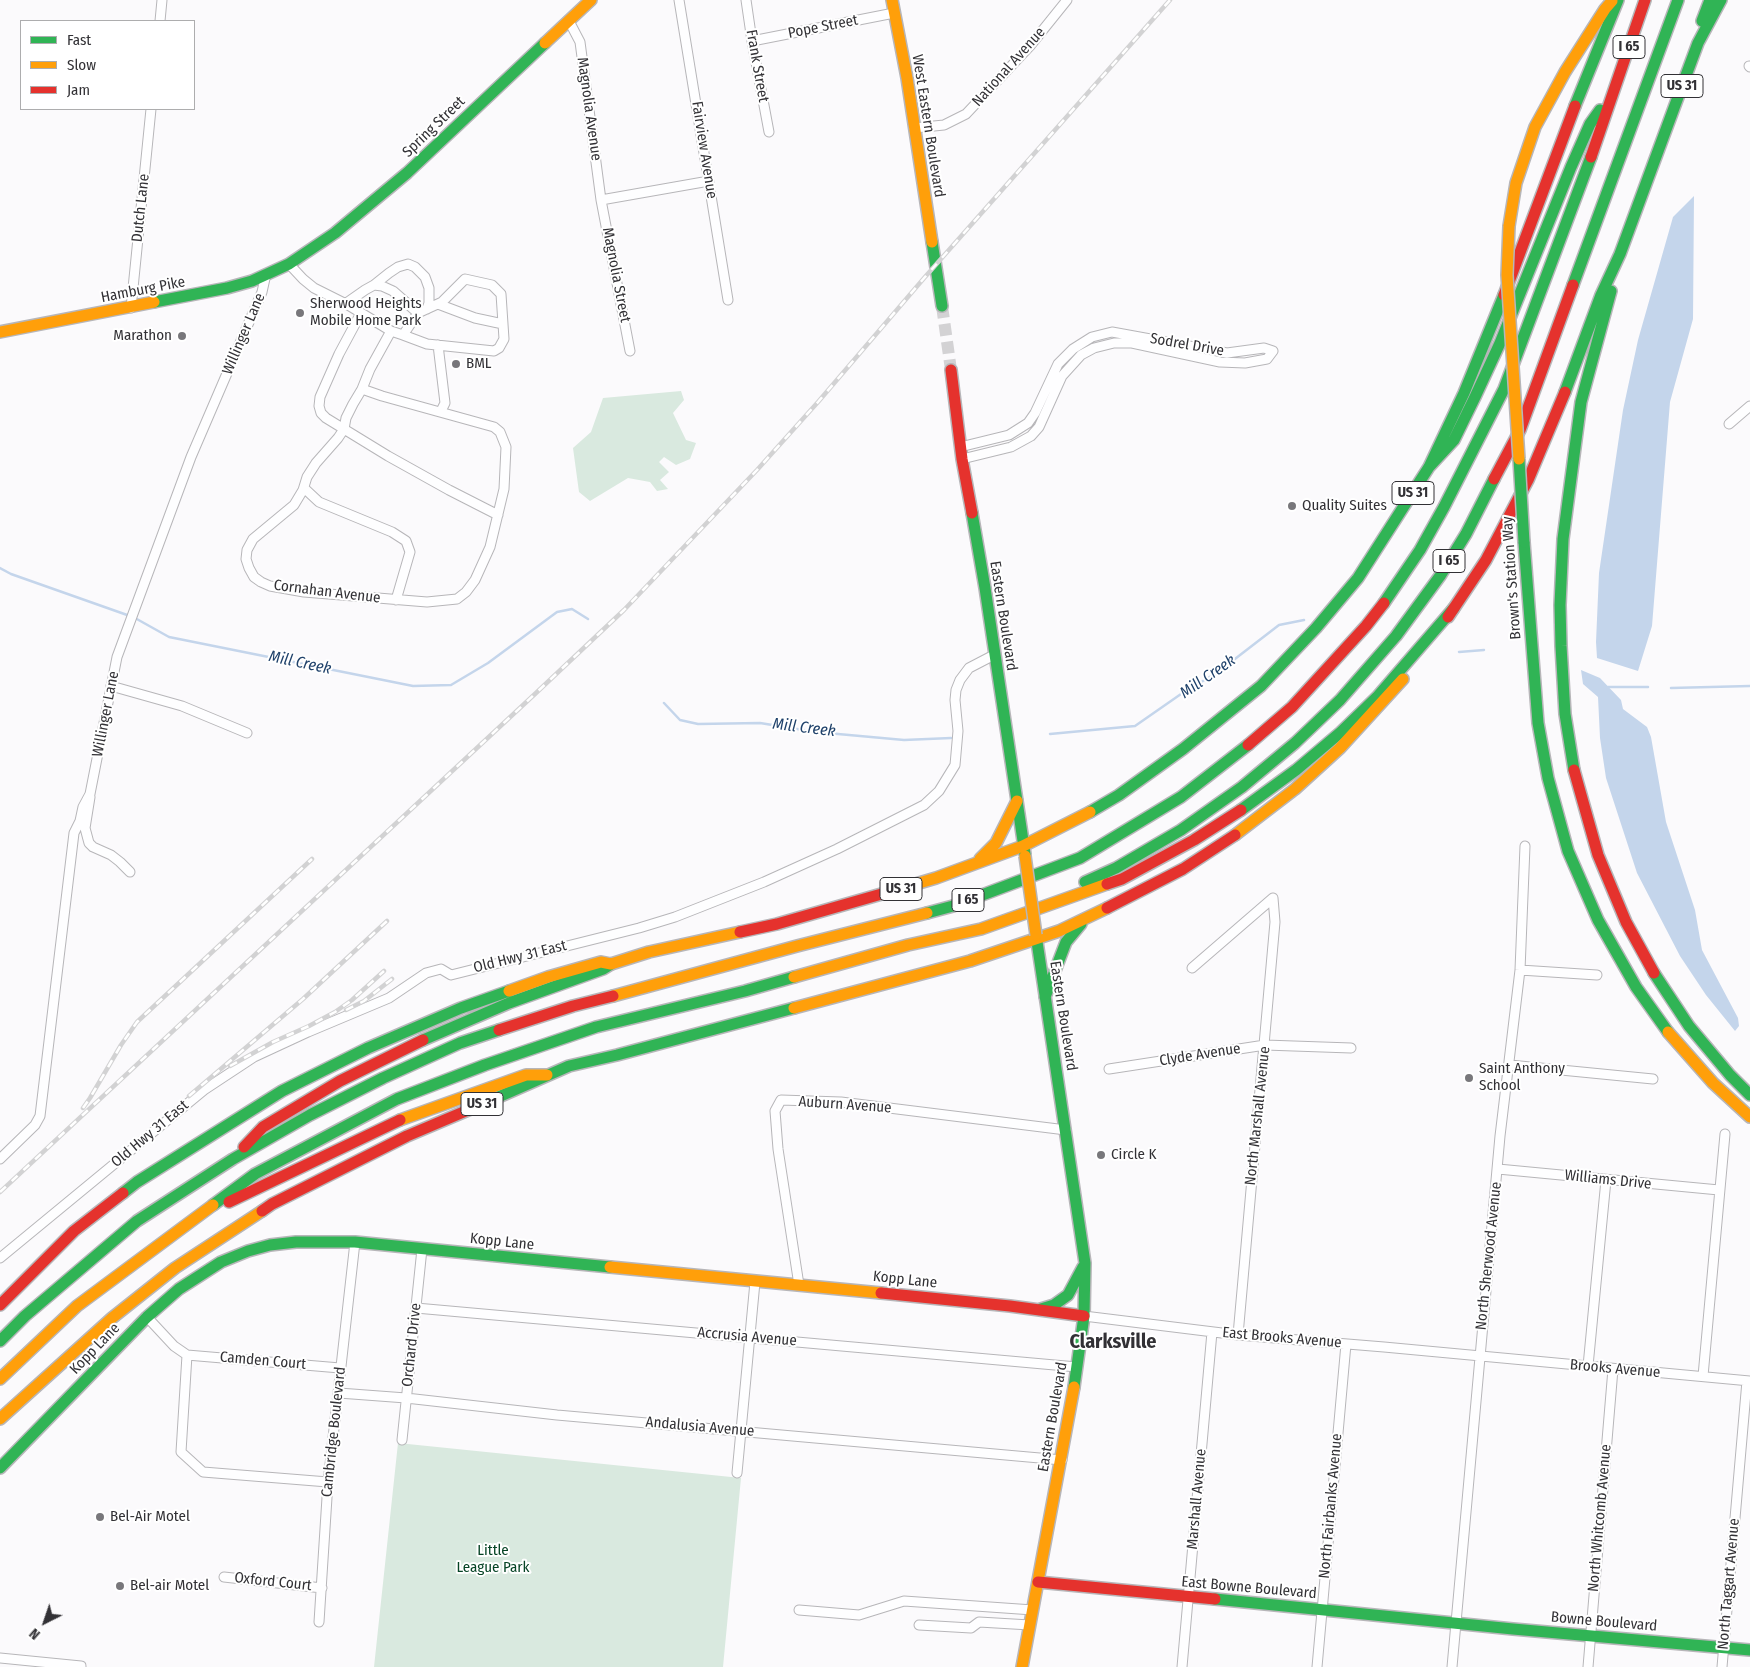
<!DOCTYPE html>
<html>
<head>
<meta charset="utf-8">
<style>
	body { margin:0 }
	#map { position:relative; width:1750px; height:1667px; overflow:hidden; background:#fbfafc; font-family:"Fira Sans Condensed",sans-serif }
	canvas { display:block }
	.legend { position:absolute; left:20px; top:20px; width:175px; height:90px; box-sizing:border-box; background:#fff; border:1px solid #adadae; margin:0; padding:6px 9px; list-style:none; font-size:15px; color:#323135 }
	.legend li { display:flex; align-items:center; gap:10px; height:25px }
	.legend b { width:25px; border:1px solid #adadae }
	.north { position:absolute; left:20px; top:1597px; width:50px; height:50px; -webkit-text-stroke:4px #fff; paint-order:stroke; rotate:221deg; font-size:14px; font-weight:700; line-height:20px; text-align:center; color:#323135 }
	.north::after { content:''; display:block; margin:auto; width:18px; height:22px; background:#323135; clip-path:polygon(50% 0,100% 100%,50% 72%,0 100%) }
</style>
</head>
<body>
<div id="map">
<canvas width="1750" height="1667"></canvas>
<ul class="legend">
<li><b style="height:6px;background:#30b455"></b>Fast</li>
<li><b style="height:6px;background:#ff9f0a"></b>Slow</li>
<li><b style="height:6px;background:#e5322d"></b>Jam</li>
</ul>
<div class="north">N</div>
</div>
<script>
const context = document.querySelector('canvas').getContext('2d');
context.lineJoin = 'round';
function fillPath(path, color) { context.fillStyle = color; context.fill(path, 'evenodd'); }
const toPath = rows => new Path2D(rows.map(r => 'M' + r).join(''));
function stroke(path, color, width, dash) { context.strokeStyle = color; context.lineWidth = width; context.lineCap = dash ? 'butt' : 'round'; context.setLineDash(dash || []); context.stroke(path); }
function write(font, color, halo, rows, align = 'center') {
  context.font = font + ' "Fira Sans Condensed",sans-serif'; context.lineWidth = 4; context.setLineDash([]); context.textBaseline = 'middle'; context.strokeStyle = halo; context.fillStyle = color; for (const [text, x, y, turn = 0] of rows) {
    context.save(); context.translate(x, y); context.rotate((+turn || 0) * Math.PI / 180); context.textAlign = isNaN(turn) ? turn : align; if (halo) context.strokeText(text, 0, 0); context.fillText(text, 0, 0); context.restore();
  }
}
fillPath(toPath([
	[681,391,684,400,673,413,686,440,696,443,690,459,676,465,664,457,659,462,669,472,660,480,668,489,657,491,650,482,628,478,590,501,579,492,573,448,591,432,603,398],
	[398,1443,741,1478,723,1667,374,1667]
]), '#d9e9df');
fillPath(toPath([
	[1694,196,1693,319,1670,402,1652,626,1638,671,1597,658,1596,642,1599,573,1623,410,1638,340,1673,217],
	[1581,670,1600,678,1621,700,1623,709,1647,727,1651,737,1666,822,1695,910,1702,950,1738,1018,1739,1026,1735,1031,1706,995,1680,956,1637,873,1606,778,1600,738,1598,697,1583,684]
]), '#c4d5eb');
stroke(toPath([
	[0,568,11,574,130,616],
	[135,618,169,637,413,686,451,685,488,663,557,612,572,609,588,619],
	[1459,652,1484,650],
	[1608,687,1648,687],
	[1671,688,1750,686],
	[664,703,680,720,698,724,760,723,816,732,904,740,951,738],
	[1050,734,1135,726,1181,694,1218,672,1279,625,1304,620]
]), '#c4d5eb', 2.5);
stroke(toPath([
	[942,306,951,370]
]), '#d3d2d4', 12, [12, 6]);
const street = toPath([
	[679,0,728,300],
	[746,0,752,41,769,132],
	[160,21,162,0],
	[569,21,580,42,601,200,630,351],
	[752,41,894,13],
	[1749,66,1750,67],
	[914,128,944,125,966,114,1030,46,1067,0],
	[601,200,709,181],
	[289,264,303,279,314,288,348,305,391,331,403,335,427,344,494,351,499,348,504,339,501,294,492,285,465,279,442,302,418,313,403,335],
	[374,285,389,273,398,267,408,264,415,267,425,277,429,288,429,303,427,309],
	[345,304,365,290,374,285,382,286,393,291,418,313],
	[438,304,475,318,503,324],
	[131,308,151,109],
	[361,313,339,354,320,397,319,406,321,413,326,418,388,456,449,490,498,515],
	[438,345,445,403,441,411],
	[362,389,353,404,346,418,344,429,338,438,316,463,307,477,303,490,294,505,253,539,247,550,246,559,249,568,254,577,261,582,270,586,304,592,427,602,457,599,466,592,475,580,490,547,504,489,506,447,500,432,494,427,382,396,362,389,370,369,391,331],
	[1729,424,1750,406],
	[960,447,1009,435,1028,423,1035,413,1058,364,1073,349,1092,337,1112,332,1227,353,1264,348,1273,351,1267,359,1245,363,1220,362,1132,343,1114,343,1094,348,1081,355,1062,376,1039,427,1031,436,1011,447,962,459],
	[304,488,319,502,392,532,406,541,410,552,396,600],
	[111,686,182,706,247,733],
	[90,797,85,828,89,843,93,847,111,855,120,862,130,872],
	[1192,968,1273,898],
	[1520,970,1597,975],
	[1510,1065,1653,1079],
	[1109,1069,1265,1045,1351,1048],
	[0,1159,35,1125,40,1116,74,833,80,821,83,807,90,794,117,657,191,457,262,292,266,274],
	[1498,1169,1719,1190],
	[0,1258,204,1090,254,1057,308,1032,389,998,426,973,441,969,451,975,639,928,675,917,764,882,837,849,924,805,939,791,955,765,958,731,955,700,956,690,960,680,969,668,994,655],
	[799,1285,778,1149,775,1111,781,1100,841,1102,1066,1130],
	[416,1308,1077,1367],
	[1084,1316,1238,1335,1384,1347,1750,1381],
	[147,1317,174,1346,187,1355,181,1452,203,1472,328,1482],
	[1238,1335,1275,922,1273,898],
	[187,1355,340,1368],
	[1588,1366,1606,1180],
	[1703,1376,1725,1134],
	[339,1393,406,1398,557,1415,1062,1460],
	[402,1440,422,1249],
	[737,1473,755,1282],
	[224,1577,322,1588],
	[799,1610,859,1615,904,1601,1033,1610],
	[319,1622,328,1482,355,1242],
	[919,1625,971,1628,979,1622,1030,1625],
	[0,1658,81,1666,81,1667],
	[1182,1667,1212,1332],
	[1317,1667,1346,1344],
	[1452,1667,1500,1136,1520,970,1525,846],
	[1588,1667,1613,1369],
	[1722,1667,1747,1381]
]);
const fast = toPath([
	[1702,21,1710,0],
	[1575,106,1618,0],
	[932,242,942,306],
	[1573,285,1678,0],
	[154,302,227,288,252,281,289,264,335,233,407,173,545,43],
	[1565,392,1601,295,1620,254,1698,43,1721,0],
	[1429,467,1454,440,1475,397,1500,343,1571,167,1590,124,1600,110],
	[972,513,985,588,1025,854],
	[1524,542,1538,723,1548,778,1568,851,1598,920,1636,987,1668,1032],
	[1384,603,1420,550,1444,507,1504,389,1591,157],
	[1574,770,1565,714,1561,646,1560,605,1563,539,1581,402,1611,291],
	[1241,810,1296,770,1341,732,1377,697,1454,608],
	[1090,812,1119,795,1183,749,1261,686,1316,628,1358,578,1429,467,1464,393,1504,295],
	[1085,882,1116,868,1181,830,1242,787,1295,743,1340,700,1396,636,1440,576,1466,534,1494,479],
	[927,913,953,906,1080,858,1181,797,1248,745],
	[1036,935,1085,1263,1084,1316,1074,1387],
	[1654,973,1689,1026,1730,1075,1750,1095],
	[1045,997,1066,942,1081,924],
	[423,1040,509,1003,603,969,611,964],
	[487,1102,569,1066,617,1055,794,1008],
	[123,1193,137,1182,282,1091,368,1048,461,1008,509,991],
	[213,1205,255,1174,397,1099,485,1065,596,1027,745,991,794,977],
	[1041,1309,1054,1305,1068,1295,1083,1267],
	[0,1341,25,1316,137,1221,233,1159,310,1115,383,1078,460,1043,499,1030],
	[0,1468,147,1317,179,1289,221,1262,248,1251,270,1245,296,1242,355,1242,610,1267],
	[1215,1599,1513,1629,1750,1650]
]);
const slow = toPath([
	[892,0,907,78,932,242],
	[545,43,591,0],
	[1509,226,1516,183,1535,127,1565,72,1605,9,1612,1],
	[0,332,154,302],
	[1235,835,1295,789,1340,748,1403,679],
	[980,859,996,843,1017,801],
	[892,891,936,878,1023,846,1090,812],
	[794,977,908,945,981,929,1107,884],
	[509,991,548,977,601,962,611,964,649,952,740,932],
	[613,996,797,946,927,913],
	[794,1008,970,961,1059,931,1107,908],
	[1668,1032,1713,1083,1750,1117],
	[400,1120,526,1075,547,1075],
	[610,1267,881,1293],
	[0,1379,77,1306,213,1205],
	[0,1419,112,1318,175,1268,262,1211],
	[1022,1667,1074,1387]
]);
const jam = toPath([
	[1591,157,1645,0],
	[1504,295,1575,106],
	[951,370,962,459,972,513],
	[1494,479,1520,430,1573,285],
	[1448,617,1486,560,1528,480,1565,392],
	[1248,745,1292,707,1366,626,1384,603],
	[1574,770,1598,855,1626,922,1654,973],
	[1107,884,1122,879,1194,840,1241,810],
	[1107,908,1183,869,1235,835],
	[740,932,777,924,892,891],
	[499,1030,573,1006,613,996],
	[244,1147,263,1127,340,1081,423,1040],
	[229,1202,400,1120],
	[262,1211,272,1204,407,1136,487,1102],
	[881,1293,1010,1306,1084,1316],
	[0,1305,74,1231,123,1193],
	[1038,1582,1215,1599]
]);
stroke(street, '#b7b6b9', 11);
stroke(fast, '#b7b6b9', 14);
stroke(slow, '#b7b6b9', 14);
stroke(jam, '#b7b6b9', 14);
stroke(street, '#fefeff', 9);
stroke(fast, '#30b455', 11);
stroke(slow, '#ff9f0a', 11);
stroke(jam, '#e5322d', 11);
const rail = toPath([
	[346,1010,364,1001,392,979],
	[230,1066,273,1042,309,1026,335,1012,352,1000,384,971],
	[189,1096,303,999,387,921],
	[83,1108,90,1098,121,1045,137,1022,312,859],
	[0,1192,536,693,624,610,757,470,818,402,925,277,1170,0]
]);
stroke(rail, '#d2d2d3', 4.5);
stroke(rail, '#fff', 2.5, [8]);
const fastBridge = toPath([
	[1519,459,1524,542]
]);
const slowBridge = toPath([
	[1509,226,1507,275,1519,459],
	[1025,856,1036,935]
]);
stroke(fastBridge, '#b7b6b9', 14, []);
stroke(slowBridge, '#b7b6b9', 14, []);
stroke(fastBridge, '#30b455', 11);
stroke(slowBridge, '#ff9f0a', 11);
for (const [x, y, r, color] of [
	[300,313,5,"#78777b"],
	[182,336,5,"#78777b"],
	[456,364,5,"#78777b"],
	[1292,506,5,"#78777b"],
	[1469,1078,5,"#78777b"],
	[1101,1155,5,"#78777b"],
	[100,1517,5,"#78777b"],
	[120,1586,5,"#78777b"]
]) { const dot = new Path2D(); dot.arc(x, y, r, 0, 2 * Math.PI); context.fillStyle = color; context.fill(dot); stroke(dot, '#fff', 2); }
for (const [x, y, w] of [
	[1629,47,32],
	[1682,86,42],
	[1413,493,42],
	[1449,561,32],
	[901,889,42],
	[968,900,32],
	[482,1104,42]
]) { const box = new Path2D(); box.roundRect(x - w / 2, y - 11.5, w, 23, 4); context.fillStyle = '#fff'; context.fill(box); stroke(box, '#323135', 1); }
write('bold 14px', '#323135', null, [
	["I 65",1629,47],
	["US 31",1682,86],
	["US 31",1413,493],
	["I 65",1449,561],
	["US 31",901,889],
	["I 65",968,900],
	["US 31",482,1104]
]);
write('15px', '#323135', '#fff', [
	["Pope Street",823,27,-11],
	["Frank Street",757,66,80],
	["National Avenue",1009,67,-48],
	["Magnolia Avenue",589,109,82],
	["West Eastern Boulevard",928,126,81],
	["Spring Street",434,127,-44],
	["Fairview Avenue",704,150,81],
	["Dutch Lane",141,208,-84],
	["Magnolia Street",616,275,79],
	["Hamburg Pike",143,290,-11],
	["Willinger Lane",244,334,-67],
	["Sodrel Drive",1187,345,10],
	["Brown's Station Way",1512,578,-94],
	["Cornahan Avenue",327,592,7],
	["Eastern Boulevard",1003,616,81],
	["Willinger Lane",106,714,-79],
	["Old Hwy 31 East",520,957,-14],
	["Eastern Boulevard",1063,1016,81],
	["Clyde Avenue",1200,1055,-9],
	["Auburn Avenue",845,1105,4],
	["North Marshall Avenue",1258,1116,-84],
	["Old Hwy 31 East",150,1134,-40],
	["Williams Drive",1608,1180,6],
	["Kopp Lane",502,1242,6],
	["North Sherwood Avenue",1489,1256,-84],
	["Kopp Lane",905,1280,6],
	["Accrusia Avenue",747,1337,5],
	["East Brooks Avenue",1282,1338,5],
	["Orchard Drive",412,1345,-84],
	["Kopp Lane",95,1349,-46],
	["Camden Court",263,1361,5],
	["Brooks Avenue",1615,1369,5],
	["Eastern Boulevard",1053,1417,-80],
	["Andalusia Avenue",700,1427,5],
	["Cambridge Boulevard",334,1432,-84],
	["Marshall Avenue",1197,1499,-85],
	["North Fairbanks Avenue",1331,1506,-85],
	["North Whitcomb Avenue",1600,1518,-85],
	["Oxford Court",273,1582,6],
	["North Taggart Avenue",1729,1584,-85],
	["East Bowne Boulevard",1249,1588,5],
	["Bowne Boulevard",1604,1622,5]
]);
write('15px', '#323135', '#fff', [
	["Sherwood Heights",310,304],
	["Mobile Home Park",310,321],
	["Marathon",172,336,"right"],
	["BML",466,364],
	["Quality Suites",1302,506],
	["Saint Anthony",1479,1069],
	["School",1479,1086],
	["Circle K",1111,1155],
	["Bel-Air Motel",110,1517],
	["Bel-air Motel",130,1586]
], 'left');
write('15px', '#064425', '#fff', [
	["Little",493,1551],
	["League Park",493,1568]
]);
write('italic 16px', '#20426b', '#fff', [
	["Mill Creek",300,663,12],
	["Mill Creek",1208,677,-35],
	["Mill Creek",804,728,7]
]);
write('bold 20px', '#323135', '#fff', [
	["Clarksville",1113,1342]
]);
</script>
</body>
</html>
